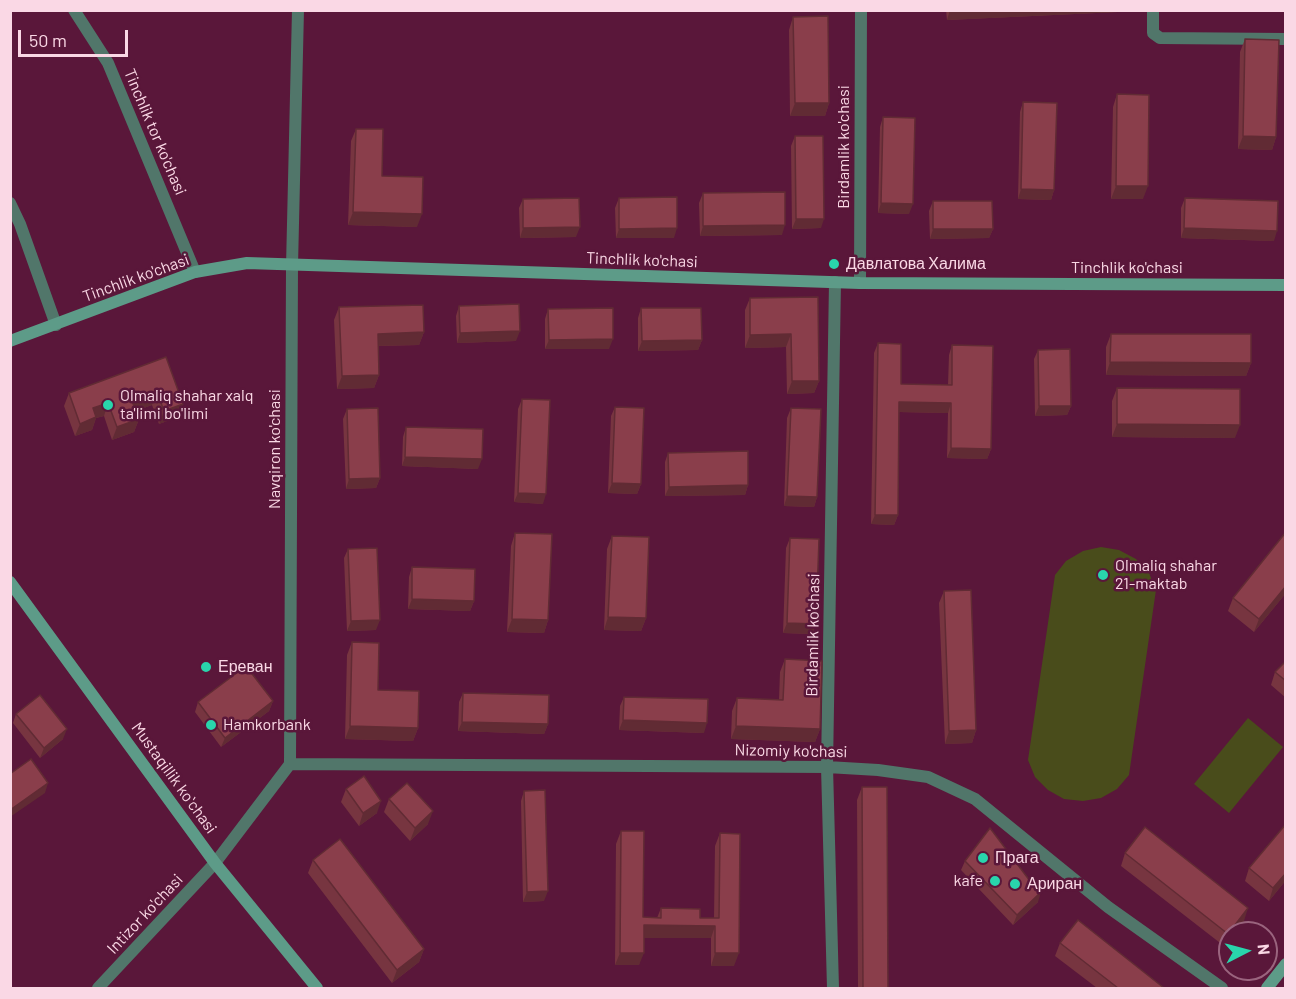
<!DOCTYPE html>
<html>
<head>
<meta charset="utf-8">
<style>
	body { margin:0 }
	#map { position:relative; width:1296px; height:999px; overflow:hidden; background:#5a173a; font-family:Barlow,sans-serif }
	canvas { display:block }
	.frame { position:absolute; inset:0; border:12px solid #fad8e5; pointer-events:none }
	.north { position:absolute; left:1218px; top:921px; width:60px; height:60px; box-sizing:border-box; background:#5a173a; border:2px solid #9a647e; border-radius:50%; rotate:84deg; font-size:16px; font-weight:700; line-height:24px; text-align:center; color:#fad8e5 }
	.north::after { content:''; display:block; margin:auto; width:21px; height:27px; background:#29d5ac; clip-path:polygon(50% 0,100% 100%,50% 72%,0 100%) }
	.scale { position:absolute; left:18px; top:30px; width:110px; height:27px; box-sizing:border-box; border:3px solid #fad8e5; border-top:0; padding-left:8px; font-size:18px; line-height:21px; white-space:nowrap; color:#fad8e5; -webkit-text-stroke:4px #5a173a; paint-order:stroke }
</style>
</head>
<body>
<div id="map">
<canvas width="1296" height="999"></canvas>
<div class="frame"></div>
<div class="north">N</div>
<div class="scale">50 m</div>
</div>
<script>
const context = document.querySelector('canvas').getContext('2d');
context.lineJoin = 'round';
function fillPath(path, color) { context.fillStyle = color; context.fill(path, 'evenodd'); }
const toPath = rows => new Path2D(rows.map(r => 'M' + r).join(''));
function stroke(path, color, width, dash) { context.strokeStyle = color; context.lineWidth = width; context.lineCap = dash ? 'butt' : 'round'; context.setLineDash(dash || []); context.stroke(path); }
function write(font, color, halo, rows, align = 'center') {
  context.font = font + ' Barlow,sans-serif'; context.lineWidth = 5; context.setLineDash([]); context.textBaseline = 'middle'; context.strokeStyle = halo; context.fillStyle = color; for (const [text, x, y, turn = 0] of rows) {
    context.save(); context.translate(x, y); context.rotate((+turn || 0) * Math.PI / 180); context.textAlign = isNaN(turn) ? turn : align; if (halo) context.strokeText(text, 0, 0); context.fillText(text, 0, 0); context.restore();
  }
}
fillPath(toPath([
	[1101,547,1119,550,1136,559,1149,573,1156,590,1129,775,1117,789,1101,798,1083,801,1064,799,1048,790,1035,777,1028,760,1055,575,1066,561,1083,551],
	[1248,718,1283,747,1229,813,1194,784]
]), '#494c1b');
stroke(toPath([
	[74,10,108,63,195,272],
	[1153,10,1153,33,1160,38,1286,39],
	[10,203,20,224,56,325],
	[860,283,861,10],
	[290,764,827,767,878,770,928,777,975,799,1108,907,1222,988],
	[98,988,215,863,290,764,292,266,298,10],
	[833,988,827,767,835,282]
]), '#51766a', 12);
stroke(toPath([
	[10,341,195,272,247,263,860,283,1286,285],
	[10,582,215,863,317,988],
	[1267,988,1286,964]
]), '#5d9b88', 12);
fillPath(toPath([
	[946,10,1118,10,1118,12,947,20],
	[793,17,829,103,825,116,790,116,789,30],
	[1245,39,1276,137,1272,150,1238,149,1240,52],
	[1117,94,1143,199,1111,199,1113,107],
	[1023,102,1054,190,1051,200,1018,199,1020,112],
	[883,117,909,214,878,213,880,127],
	[356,129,382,176,417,227,348,225,351,141],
	[795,136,821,228,792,229,791,146],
	[703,193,782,235,700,236,699,203],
	[619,198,674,238,616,238,615,208],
	[1185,198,1274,241,1181,238,1181,208],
	[523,199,576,237,520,238,519,208],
	[933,201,993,229,989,238,930,239,929,211],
	[818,297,819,381,814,393,787,394,786,347,745,348,745,310,750,298],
	[459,306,516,341,457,343,456,316],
	[339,307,424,332,419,345,378,346,379,375,374,388,337,389,334,320],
	[641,308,702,340,698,350,638,351,638,318],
	[548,309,609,349,545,349,545,319],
	[1111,334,1251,363,1246,376,1106,375,1106,347],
	[878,343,901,384,948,385,949,355,952,345,991,449,987,459,947,458,948,413,899,412,898,515,894,525,871,524,874,353],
	[1038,350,1071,406,1067,415,1035,416,1034,359],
	[166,357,183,404,178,417,159,424,152,405,135,411,139,419,134,432,112,440,104,416,96,418,92,430,75,436,64,406,69,393],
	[1117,388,1235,438,1112,437,1112,401],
	[522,399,543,504,514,502,518,409],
	[615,407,641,484,637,494,608,493,611,416],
	[791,408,817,497,814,507,784,506,787,418],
	[347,409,380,478,376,488,346,489,343,419],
	[406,427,478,469,402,466,403,437],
	[668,453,748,485,745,495,665,496,665,462],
	[1286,532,1286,593,1254,632,1228,611,1233,598],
	[515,533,548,620,544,633,507,632,511,546],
	[612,536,646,618,641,631,604,630,607,549],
	[790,538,816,624,812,634,783,633,786,548],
	[348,549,376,630,347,631,344,558],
	[412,567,474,601,470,611,408,609,409,577],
	[944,591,976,730,972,743,945,744,939,603],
	[352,642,378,690,418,728,413,741,345,739,347,655],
	[785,659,820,729,815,742,731,739,732,711,737,698,779,700,780,672],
	[1286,661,1286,698,1271,685,1275,672],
	[463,693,548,724,544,734,458,731,459,702],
	[624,697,704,733,619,730,620,706],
	[273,701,269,711,221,747,195,712,198,702],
	[16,714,63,739,40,758,13,723],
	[862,787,888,988,858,988,857,800],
	[346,789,377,813,359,826,341,802],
	[524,791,544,901,523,902,521,801],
	[389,799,428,824,410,841,384,812],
	[1286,824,1286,880,1269,901,1245,881,1249,868],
	[621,831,643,917,657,918,661,908,700,918,714,918,715,846,720,833,734,966,711,966,711,938,644,938,639,965,615,965,616,844],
	[1125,853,1244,921,1234,933,1230,933,1230,938,1224,946,1121,866],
	[313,860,424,949,419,962,392,983,308,873],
	[965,861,1038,902,1013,925,961,870],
	[1060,943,1164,988,1097,988,1055,956]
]), '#773540');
fillPath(toPath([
	[950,10,1118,10,1118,12,947,20],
	[795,103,829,103,825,116,790,116],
	[1243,136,1276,137,1272,150,1238,149],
	[1116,186,1148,186,1143,199,1111,199],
	[1021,189,1054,190,1051,200,1018,199],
	[881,203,913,204,909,214,878,213],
	[353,212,422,214,417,227,348,225],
	[796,219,824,219,821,228,792,229],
	[785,225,782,235,700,236,703,226],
	[580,227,576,237,520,238,523,228],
	[677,228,674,238,616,238,619,229],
	[1184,228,1277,231,1274,241,1181,238],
	[933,229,993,229,989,238,930,239],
	[520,331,516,341,457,343,460,333],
	[424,332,419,345,373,346,378,334],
	[791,334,786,347,745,348,750,335],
	[613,339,609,349,545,349,549,340],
	[702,340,698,350,638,351,642,341],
	[1110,362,1251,363,1246,376,1106,375],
	[379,375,374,388,337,389,342,376],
	[792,381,819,381,814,393,787,394],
	[157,392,152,405,127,414,132,401],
	[899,402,951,403,948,413,896,412],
	[108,403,104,416,96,418,92,430,75,436,80,424,93,408],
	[183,404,178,417,159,424,164,411],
	[1039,406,1071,406,1067,415,1035,416],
	[139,419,134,432,112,440,117,427],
	[1117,424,1240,425,1235,438,1112,437],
	[951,448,991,449,987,459,947,458],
	[405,457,482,459,478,469,402,466],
	[380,478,376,488,346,489,349,479],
	[612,483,641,484,637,494,608,493],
	[748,485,745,495,665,496,669,487],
	[518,493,546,494,543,504,514,502],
	[787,496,817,497,814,507,784,506],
	[875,515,898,515,894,525,871,524],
	[1286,586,1286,593,1254,632,1259,619],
	[412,599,474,601,470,611,408,609],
	[608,617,646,618,641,631,604,630],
	[512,619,548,620,544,633,507,632],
	[380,620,376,630,347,631,351,621],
	[787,623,816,624,812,634,783,633],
	[273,701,269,711,221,747,225,738],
	[623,720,707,723,704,733,619,730],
	[462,722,548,724,544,734,458,731],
	[350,726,418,728,413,741,345,739],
	[736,726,820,729,815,742,731,739],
	[67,729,63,739,40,758,44,748],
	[976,730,972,743,945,744,949,731],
	[48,783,45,793,10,817,10,810],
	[381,801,377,813,359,826,363,813],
	[433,811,428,824,410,841,415,828],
	[1286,873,1286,880,1269,901,1273,888],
	[548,891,544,901,523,902,527,892],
	[1041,892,1038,902,1013,925,1017,915],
	[1248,908,1244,921,1234,933,1230,933,1230,938,1224,946,1228,934],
	[644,925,715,926,711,938,640,938],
	[424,949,419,962,392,983,397,970],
	[620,953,644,953,639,965,615,965],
	[715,953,739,953,734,966,711,966]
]), '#612b34');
const building = toPath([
	[828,16,829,103,795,103,793,17,828,16],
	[1245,39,1279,40,1276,137,1243,136,1245,39],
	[1117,94,1149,95,1148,186,1116,186,1117,94],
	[1023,102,1057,103,1054,190,1021,189,1023,102],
	[883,117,915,118,913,204,881,203,883,117],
	[356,129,383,129,382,176,423,177,422,214,353,212,356,129],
	[795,136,823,136,824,219,796,219,795,136],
	[785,192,785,225,703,226,703,193,785,192],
	[677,197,677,228,619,229,619,198,677,197],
	[579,198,580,227,523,228,523,199,579,198],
	[1185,198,1278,201,1277,231,1184,228,1185,198],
	[933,201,992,201,993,229,933,229,933,201],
	[818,297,819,381,792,381,791,334,750,335,750,298,818,297],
	[519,304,520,331,460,333,459,306,519,304],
	[423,305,424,332,378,334,379,375,342,376,339,307,423,305],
	[613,308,613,339,549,340,548,309,613,308],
	[641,308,701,308,702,340,642,341,641,308],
	[1111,334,1251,334,1251,363,1110,362,1111,334],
	[878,343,901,344,901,384,952,385,952,345,993,346,991,449,951,448,951,403,899,402,898,515,875,515,878,343],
	[1070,349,1071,406,1039,406,1038,350,1070,349],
	[166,357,183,404,164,411,157,392,132,401,139,419,117,427,108,403,93,408,96,417,80,424,69,393,166,357],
	[1117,388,1240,389,1240,425,1117,424,1117,388],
	[522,399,550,400,546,494,518,493,522,399],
	[615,407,644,408,641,484,612,483,615,407],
	[378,408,380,478,349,479,347,409,378,408],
	[791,408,821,409,817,497,787,496,791,408],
	[406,427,483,429,482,459,405,457,406,427],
	[748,451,748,485,669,487,668,453,748,451],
	[1286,532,1286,586,1259,619,1233,598,1286,532],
	[515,533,552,534,548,620,512,619,515,533],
	[612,536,649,537,646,618,608,617,612,536],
	[790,538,819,539,816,624,787,623,790,538],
	[377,548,380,620,351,621,348,549,377,548],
	[412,567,475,569,474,601,412,599,412,567],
	[971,590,976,730,949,731,944,591,971,590],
	[352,642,379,643,378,690,419,691,418,728,350,726,352,642],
	[785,659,822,661,820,729,736,726,737,698,783,700,785,659],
	[1286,661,1286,681,1275,672,1286,661],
	[246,666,273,701,225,738,198,702,246,666],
	[463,693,549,695,548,724,462,722,463,693],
	[40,695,67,729,44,748,16,714,40,695],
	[624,697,708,699,707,723,623,720,624,697],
	[31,759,48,783,10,810,10,774,31,759],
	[364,776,381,801,363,813,346,789,364,776],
	[407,783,433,811,415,828,389,799,407,783],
	[862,787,887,787,888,988,863,988,862,787],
	[545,790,548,891,527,892,524,791,545,790],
	[1286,824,1286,873,1273,888,1249,868,1286,824],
	[1145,827,1248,908,1228,934,1125,853,1145,827],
	[990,828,1030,881,1041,892,1017,915,965,861,990,828],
	[621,831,644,831,643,917,661,918,661,908,700,909,700,918,719,918,720,833,740,834,739,953,715,953,715,926,644,925,644,953,620,953,621,831],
	[340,839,424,949,397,970,313,860,340,839],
	[1078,920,1164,988,1118,988,1060,943,1078,920]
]);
fillPath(building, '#8a3e4b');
stroke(building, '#612b34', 1.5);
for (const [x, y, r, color] of [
	[834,264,6,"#29d5ac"],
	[108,405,6,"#29d5ac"],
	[1103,575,6,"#29d5ac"],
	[206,667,6,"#29d5ac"],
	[211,725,6,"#29d5ac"],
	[983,858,6,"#29d5ac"],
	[995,881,6,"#29d5ac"],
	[1015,884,6,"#29d5ac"]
]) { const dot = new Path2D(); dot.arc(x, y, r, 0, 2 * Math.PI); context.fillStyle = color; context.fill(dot); stroke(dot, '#5a173a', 2); }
write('16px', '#fad8e5', '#5a173a', [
	["Tinchlik tor ko'chasi",155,132,67],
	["Birdamlik ko'chasi",844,147,-90],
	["Tinchlik ko'chasi",642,260,2],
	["Tinchlik ko'chasi",1127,268],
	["Tinchlik ko'chasi",136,278,-20],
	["Navqiron ko'chasi",275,449,-90],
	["Birdamlik ko'chasi",813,635,-89],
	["Nizomiy ko'chasi",791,751,1],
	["Mustaqillik koʻchasi",174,778,54],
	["Intizor ko'chasi",145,914,-47]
]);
write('16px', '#fad8e5', '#5a173a', [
	["Давлатова Халима",846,264],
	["Olmaliq shahar xalq",120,396],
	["ta'limi bo'limi",120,414],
	["Olmaliq shahar",1115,566],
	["21-maktab",1115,584],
	["Ереван",218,667],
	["Hamkorbank",223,725],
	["Прага",995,858],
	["kafe",983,881,"right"],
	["Ариран",1027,884]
], 'left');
</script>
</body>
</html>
